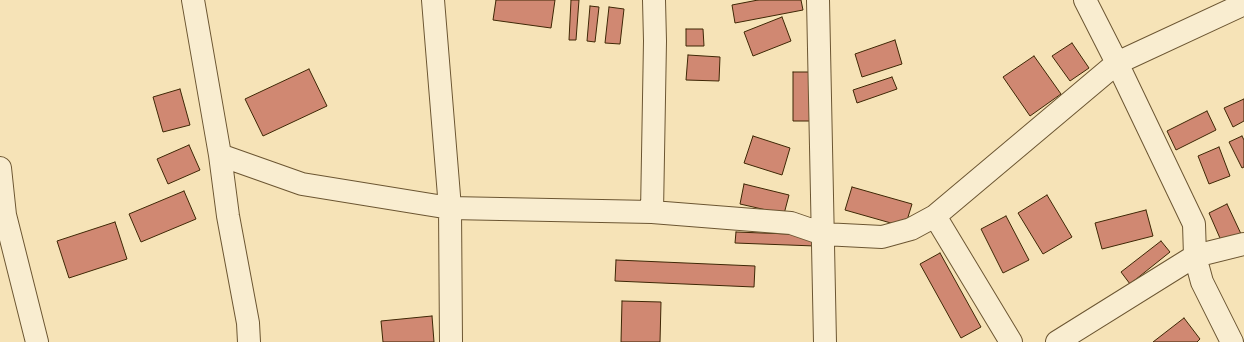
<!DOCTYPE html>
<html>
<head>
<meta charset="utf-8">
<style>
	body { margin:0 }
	canvas { display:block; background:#f6e3b7 }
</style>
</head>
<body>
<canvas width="1244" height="342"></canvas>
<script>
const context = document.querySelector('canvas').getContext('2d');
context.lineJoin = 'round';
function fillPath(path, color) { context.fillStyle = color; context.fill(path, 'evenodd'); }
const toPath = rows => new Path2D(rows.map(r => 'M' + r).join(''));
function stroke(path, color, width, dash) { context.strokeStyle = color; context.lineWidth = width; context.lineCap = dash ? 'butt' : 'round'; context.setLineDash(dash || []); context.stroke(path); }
const building = toPath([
	[496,0,555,0,551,28,493,20,496,0],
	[571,0,579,0,576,40,569,40,571,0],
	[758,0,801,0,803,10,735,23,732,5,758,0],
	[590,6,599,7,595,42,587,41,590,6],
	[609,7,624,9,620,44,605,43,609,7],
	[782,17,791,41,753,56,744,32,782,17],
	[686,29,703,29,704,46,686,46,686,29],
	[895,40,902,64,862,77,855,54,895,40],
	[1072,43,1089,68,1070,81,1052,56,1072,43],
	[688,55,720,57,719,81,686,80,688,55],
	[1034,56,1061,94,1030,116,1003,77,1034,56],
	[309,69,327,106,263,136,245,99,309,69],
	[793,72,811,72,811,121,793,121,793,72],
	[892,77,897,89,857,103,853,90,892,77],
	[180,89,190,125,163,132,153,97,180,89],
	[1244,99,1244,121,1233,127,1224,108,1244,99],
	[1207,111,1216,130,1176,150,1167,131,1207,111],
	[753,136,790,148,782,175,744,163,753,136],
	[1242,136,1244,140,1244,167,1242,168,1229,142,1242,136],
	[189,145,200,170,168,184,157,159,189,145],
	[1219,147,1230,176,1209,184,1198,156,1219,147],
	[744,184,789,195,784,214,740,204,744,184],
	[852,187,912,204,905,227,845,210,852,187],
	[184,191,196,219,141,242,129,214,184,191],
	[1047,195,1072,237,1043,254,1018,213,1047,195],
	[1227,204,1242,236,1223,245,1209,213,1227,204],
	[1146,210,1153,236,1102,249,1095,223,1146,210],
	[1006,216,1029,260,1003,273,981,229,1006,216],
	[115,222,127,259,69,278,57,241,115,222],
	[736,232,815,235,815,246,735,243,736,232],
	[1161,241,1170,252,1130,284,1121,272,1161,241],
	[940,253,981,327,961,338,920,264,940,253],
	[616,260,755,266,754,287,615,281,616,260],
	[622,301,661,302,660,342,621,342,622,301],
	[432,316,434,342,383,342,381,321,432,316],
	[1184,318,1200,339,1197,342,1153,342,1184,318]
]);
fillPath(building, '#d08872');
stroke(building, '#3e2705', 1);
const minor = toPath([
	[193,0,220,155,228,216,248,323,249,342],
	[433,0,450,208,451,342],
	[818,0,825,342],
	[1085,0,1117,63,1194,224,1195,256,1202,282,1232,342],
	[220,155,302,184,450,208,652,212,791,223,823,234,882,237,911,229,935,216,1117,63,1244,4],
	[0,168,5,215,37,342],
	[652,212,655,41,654,0],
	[935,216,1011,342],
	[1057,342,1195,256,1244,244]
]);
stroke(minor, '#6c5632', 24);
stroke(minor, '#f9edd0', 22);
</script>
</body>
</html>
